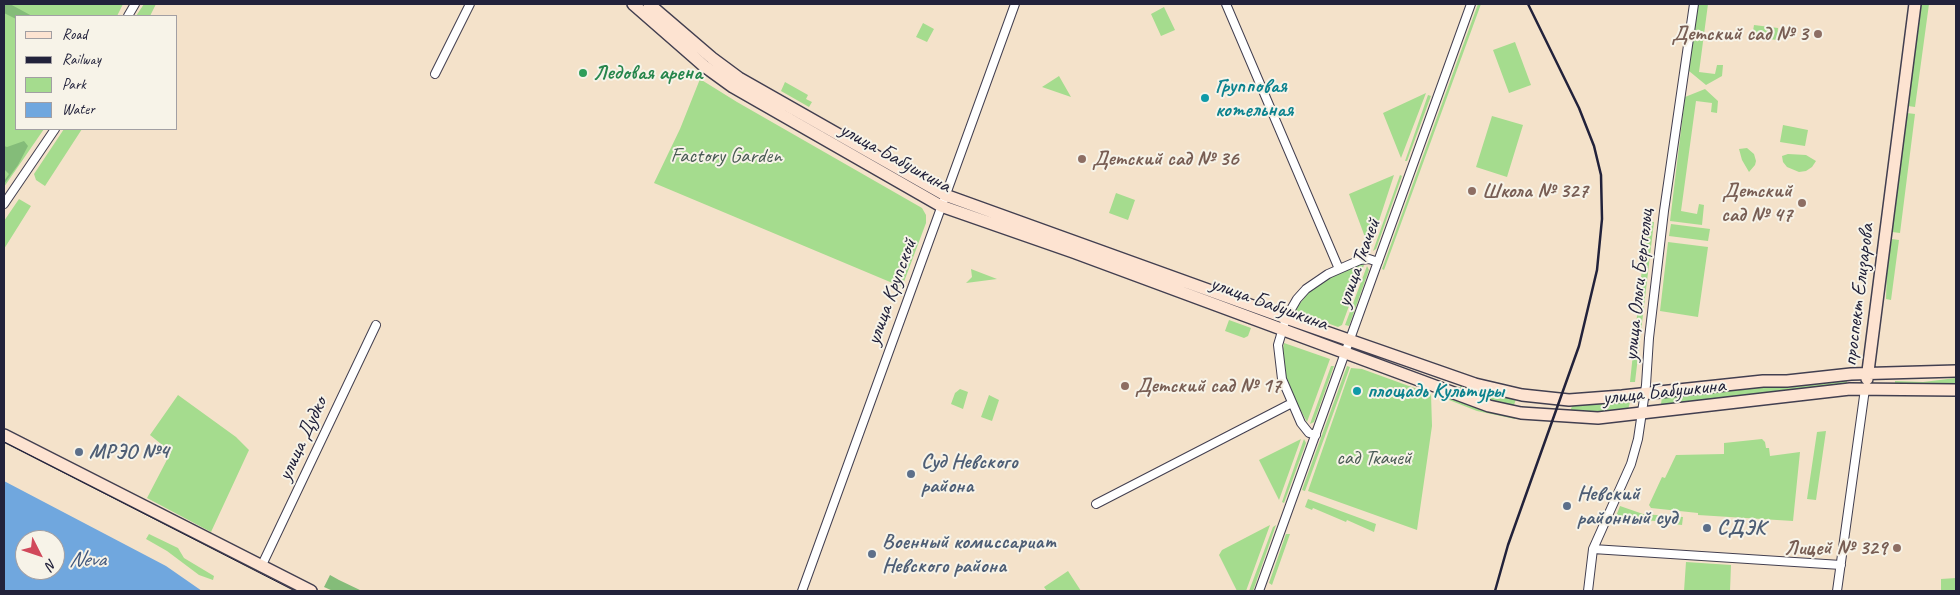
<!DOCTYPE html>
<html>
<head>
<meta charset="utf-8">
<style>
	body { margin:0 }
	#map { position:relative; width:1960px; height:595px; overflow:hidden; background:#f4e2ca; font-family:Caveat,sans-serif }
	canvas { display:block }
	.frame { position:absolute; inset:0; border:5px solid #22223b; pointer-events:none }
	.legend { position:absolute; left:15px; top:15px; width:162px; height:115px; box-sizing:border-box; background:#f7f3e8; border:1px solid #a29fa3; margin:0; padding:6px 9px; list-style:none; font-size:15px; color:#22223b }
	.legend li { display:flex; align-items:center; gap:10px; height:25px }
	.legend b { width:25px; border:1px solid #a29fa3 }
	.north { position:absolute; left:15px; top:530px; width:50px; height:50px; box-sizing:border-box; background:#f7f3e8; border:1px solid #a29fa3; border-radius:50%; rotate:131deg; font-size:14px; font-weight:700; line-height:20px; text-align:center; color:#22223b }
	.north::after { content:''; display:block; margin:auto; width:18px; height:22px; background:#d1495b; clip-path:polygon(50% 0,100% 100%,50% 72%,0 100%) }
</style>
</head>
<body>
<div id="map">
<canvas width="1960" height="595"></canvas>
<div class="frame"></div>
<ul class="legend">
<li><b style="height:6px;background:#fde3d1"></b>Road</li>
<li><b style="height:6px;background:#22223b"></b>Railway</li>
<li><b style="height:14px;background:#a5dc8e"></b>Park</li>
<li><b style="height:14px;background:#70a7de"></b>Water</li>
</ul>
<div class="north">N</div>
</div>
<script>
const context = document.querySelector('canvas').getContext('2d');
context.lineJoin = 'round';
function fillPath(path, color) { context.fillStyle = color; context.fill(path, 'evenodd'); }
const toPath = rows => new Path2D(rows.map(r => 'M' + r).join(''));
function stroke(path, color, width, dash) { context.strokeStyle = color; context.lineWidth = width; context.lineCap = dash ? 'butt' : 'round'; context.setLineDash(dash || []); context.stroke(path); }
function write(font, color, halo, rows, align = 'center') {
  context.font = font + ' Caveat,sans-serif'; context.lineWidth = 4; context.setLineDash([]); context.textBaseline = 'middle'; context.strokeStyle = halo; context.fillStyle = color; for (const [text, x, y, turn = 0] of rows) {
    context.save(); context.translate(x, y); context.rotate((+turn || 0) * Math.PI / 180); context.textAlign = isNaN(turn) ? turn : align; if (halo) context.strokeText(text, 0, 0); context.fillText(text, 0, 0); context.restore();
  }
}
fillPath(toPath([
	[4,4,123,4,117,16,16,16,16,129,44,129,4,187],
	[144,4,156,4,150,16,136,16],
	[1478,4,1481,4,1384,270,1382,269],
	[1697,4,1708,4,1699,72,1715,74,1717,65,1723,65,1722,76,1706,85,1689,71],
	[1921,4,1929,4,1915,107,1908,106],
	[1164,7,1175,30,1161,36,1151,14],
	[923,23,934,29,927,42,916,37],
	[1754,25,1778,28,1777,40,1752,37],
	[1515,42,1531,85,1509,93,1493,50],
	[1059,76,1071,97,1042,87],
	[700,79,737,102,922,208,926,215,926,223,902,287,654,183,680,129],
	[785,82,808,95,806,99,812,102,809,107,781,91],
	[1705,89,1718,101,1717,113,1711,112,1712,103,1696,101,1681,211,1697,214,1699,204,1704,205,1702,225,1670,221,1685,97],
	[1426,93,1401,158,1383,113],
	[1428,95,1431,96,1407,161,1405,161],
	[1907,113,1915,114,1900,233,1892,232],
	[1492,116,1523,125,1507,177,1476,167],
	[1783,125,1808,130,1805,146,1780,142],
	[64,129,82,129,45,186,36,180,34,174],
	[1747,148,1754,154,1756,161,1755,165,1749,172,1742,160,1739,149],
	[1788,154,1806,155,1816,161,1812,167,1806,171,1799,172,1787,167,1783,162,1782,156],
	[1394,175,1370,248,1369,248,1349,194],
	[1400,175,1402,176,1376,249,1373,251],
	[1116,193,1135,200,1128,220,1109,213],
	[19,199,31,206,4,249,4,221],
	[1647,221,1654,222,1635,382,1630,382],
	[1671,224,1710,229,1708,241,1669,236],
	[1892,239,1899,240,1891,300,1886,299,1887,268],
	[1668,242,1708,247,1698,317,1660,311],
	[1360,264,1364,265,1342,325,1338,327,1294,311,1309,292,1319,283],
	[1367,266,1369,270,1349,326,1345,325],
	[971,269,997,279,966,283,972,277],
	[1229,320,1251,328,1248,336,1244,338,1225,331],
	[1284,343,1330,359,1307,422,1286,383,1282,354],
	[1331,366,1334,366,1314,422,1310,424],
	[1347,366,1350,367,1305,491,1302,490],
	[1351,368,1362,369,1431,394,1432,426,1417,530,1308,491],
	[1956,378,1956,385,1895,383,1895,381,1923,382],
	[1847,381,1847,383,1787,390,1754,398,1663,406,1661,404,1662,397,1754,387,1786,388],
	[1461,385,1516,399,1514,405,1492,402,1459,389],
	[960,389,968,392,963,409,951,404,955,393],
	[178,395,236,437,249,450,211,532,147,498,171,452,150,435],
	[989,395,999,400,992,421,981,417],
	[1444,395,1515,416,1515,419,1477,411,1444,398],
	[1628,400,1630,402,1628,410,1584,414,1570,411,1573,404],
	[1826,431,1816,500,1807,499,1817,432],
	[1301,439,1279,500,1259,460],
	[1304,439,1306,443,1284,503,1282,502],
	[1762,439,1765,442,1766,448,1769,448,1770,456,1800,452,1793,521,1698,515,1698,513,1651,508,1649,505,1662,477,1665,478,1676,455,1724,454,1724,443],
	[1308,499,1376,524,1374,532,1347,520,1346,522,1313,508,1312,510,1305,507],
	[1620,506,1643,514,1683,517,1682,525,1673,524,1673,522,1624,519,1622,521,1614,521],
	[1270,525,1246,591,1237,591,1219,555,1222,550],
	[1276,525,1253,591,1249,591,1273,527],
	[149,534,178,548,184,558,214,576,213,580,199,575,167,551,146,539],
	[1286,534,1290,534,1272,585,1269,583],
	[1686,562,1731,565,1730,591,1684,591],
	[1068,571,1081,591,1047,591,1044,587],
	[1956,578,1956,591,1941,591,1941,579]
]), '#a5dc8e');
fillPath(toPath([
	[4,4,10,4,32,16,16,16,16,19,4,13],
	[24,141,28,146,18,165,4,184,4,181,9,174,4,169,4,146,7,147],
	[330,575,339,580,362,591,333,591,324,587]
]), '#84bc79');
fillPath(toPath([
	[4,481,166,566,202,591,4,591],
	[25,540,55,540,55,570,25,570]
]), '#70a7de');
const street = toPath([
	[1226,4,1339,269],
	[128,16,135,4],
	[435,74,470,4],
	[4,204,55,129],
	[1316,435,1309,433,1301,423,1282,379,1278,345,1286,318,1297,299,1306,289,1328,274,1360,260,1369,259,1378,262],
	[1096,504,1292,403],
	[1593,549,1841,565],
	[261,567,376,325],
	[802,591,1015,4],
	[1259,591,1471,4],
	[1588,591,1593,549,1631,464,1638,439,1646,385,1649,338,1664,211,1694,4],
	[1837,591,1865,389]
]);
const secondary = toPath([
	[633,4,704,66,733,87,941,206,1073,252,1489,406,1521,413,1598,418,1850,389,1956,390],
	[649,4,712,58,739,78,945,195,1286,318,1475,384,1522,395,1569,400,1622,396,1763,381,1787,381,1851,374,1956,371],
	[1867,379,1915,4],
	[4,435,311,591]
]);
stroke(street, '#423f50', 10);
stroke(secondary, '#423f50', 14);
stroke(street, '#fff', 8);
stroke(secondary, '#fde3d1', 11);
stroke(toPath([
	[4,442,295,591]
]), '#22223b', 1);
stroke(toPath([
	[1495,591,1508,545,1579,346,1597,270,1602,219,1601,175,1594,146,1579,108,1528,4]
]), '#22223b', 2.5);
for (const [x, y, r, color] of [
	[1818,34,5,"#8d6e63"],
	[583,73,5,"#2e9e5b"],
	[1205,98,5,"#0f9aa8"],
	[1082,159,5,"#8d6e63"],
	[1472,191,5,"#8d6e63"],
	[1802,203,5,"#8d6e63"],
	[1125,386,5,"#8d6e63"],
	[1357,391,5,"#0f9aa8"],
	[79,452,5,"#5c6f8a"],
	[911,474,5,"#5c6f8a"],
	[1567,506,5,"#5c6f8a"],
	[1707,528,5,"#5c6f8a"],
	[1897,548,5,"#8d6e63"],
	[872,554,5,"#5c6f8a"]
]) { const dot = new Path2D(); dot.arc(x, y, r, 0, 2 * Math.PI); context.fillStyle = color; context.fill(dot); stroke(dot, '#f7f3e8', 2); }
write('bold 21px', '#785e54', '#f7f3e8', [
	["Детский сад № 3",1808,34],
	["Детский сад № 36",1092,159,"left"],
	["Школа № 327",1482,191,"left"],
	["Детский",1792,191],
	["сад № 47",1792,215],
	["Детский сад № 17",1135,386,"left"],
	["Лицей № 329",1887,548]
], 'right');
write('bold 21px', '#27864d', '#f7f3e8', [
	["Ледовая арена",593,73]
], 'left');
write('bold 21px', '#0d838f', '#f7f3e8', [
	["Групповая",1215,86],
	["котельная",1215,110],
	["площадь Культуры",1367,391]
], 'left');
write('21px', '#495a54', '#f7f3e8', [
	["Factory Garden",726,156],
	["сад Ткачей",1374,458]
]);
write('21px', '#22223b', '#f7f3e8', [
	["улица Бабушкина",895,158,29],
	["улица Ткачей",1359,263,-70],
	["улица Ольги Берггольц",1639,285,-84],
	["улица Крупской",892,292,-70],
	["проспект Елизарова",1859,295,-83],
	["улица Бабушкина",1269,304,20],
	["улица Бабушкина",1664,392,-6],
	["улица Дудко",303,439,-65]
]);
write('bold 21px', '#4e5e75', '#f7f3e8', [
	["МРЭО №4",89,452],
	["Суд Невского",921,462],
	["района",921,486],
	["Невский",1577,494],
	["районный суд",1577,518],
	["СДЭК",1717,528],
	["Военный комиссариат",882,542],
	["Невского района",882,566]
], 'left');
write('italic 22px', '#41577c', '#f7f3e8', [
	["Neva",87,560]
]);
</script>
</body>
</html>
